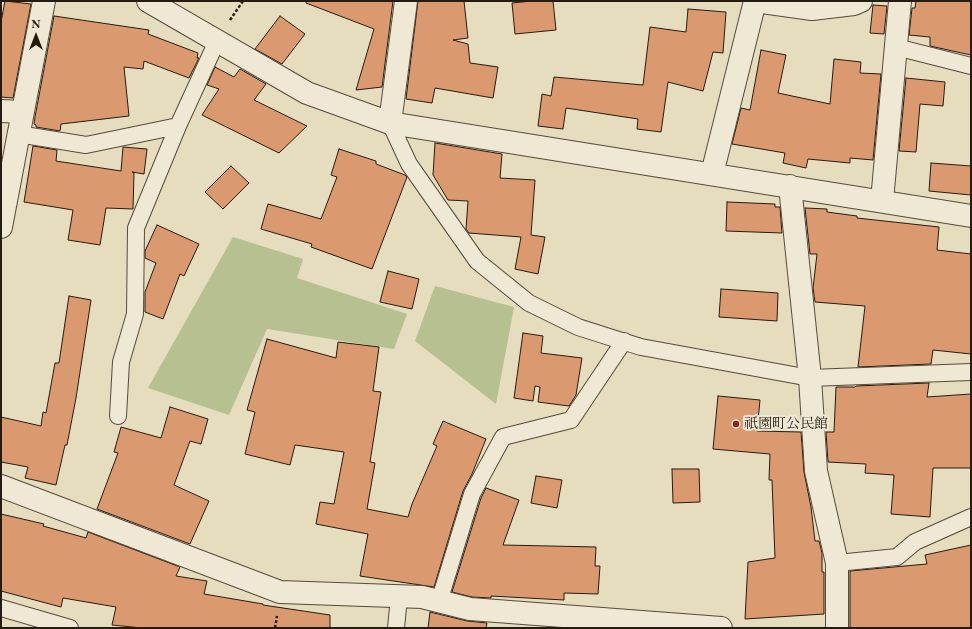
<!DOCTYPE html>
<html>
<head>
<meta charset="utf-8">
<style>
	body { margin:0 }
	#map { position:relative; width:972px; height:629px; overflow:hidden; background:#e6dcbe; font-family:"EB Garamond",serif }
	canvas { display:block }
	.frame { position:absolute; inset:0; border:2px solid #251b11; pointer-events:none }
	.north { position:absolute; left:16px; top:16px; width:40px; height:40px; -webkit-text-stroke:3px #efe8d5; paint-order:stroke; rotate:0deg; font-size:11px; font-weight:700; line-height:16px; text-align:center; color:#251b11 }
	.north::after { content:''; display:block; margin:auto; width:14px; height:18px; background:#251b11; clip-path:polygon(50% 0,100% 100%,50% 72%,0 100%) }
</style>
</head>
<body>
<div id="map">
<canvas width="972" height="629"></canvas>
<div class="frame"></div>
<div class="north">N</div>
</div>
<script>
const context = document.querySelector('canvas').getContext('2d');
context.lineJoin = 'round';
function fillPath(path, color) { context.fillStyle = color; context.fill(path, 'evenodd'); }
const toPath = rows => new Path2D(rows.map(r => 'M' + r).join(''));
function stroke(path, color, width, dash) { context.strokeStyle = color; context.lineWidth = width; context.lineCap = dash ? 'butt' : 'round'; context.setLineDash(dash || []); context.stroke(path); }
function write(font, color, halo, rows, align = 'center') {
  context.font = font + ' "EB Garamond","Noto Serif JP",serif'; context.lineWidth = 4; context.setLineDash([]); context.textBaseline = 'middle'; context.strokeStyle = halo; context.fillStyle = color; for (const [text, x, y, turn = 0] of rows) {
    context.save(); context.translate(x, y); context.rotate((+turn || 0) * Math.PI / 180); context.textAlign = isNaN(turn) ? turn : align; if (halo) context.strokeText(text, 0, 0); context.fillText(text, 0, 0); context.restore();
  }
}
fillPath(toPath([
	[233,237,303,259,297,278,407,314,394,349,267,329,229,415,148,388],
	[435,286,514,307,496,404,415,341]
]), '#b6c091');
const building = toPath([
	[5,1,31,4,13,98,1,97,1,22,5,1],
	[306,1,393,1,382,87,356,90,374,29,306,3,306,1],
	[418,1,464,1,468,38,453,40,468,44,470,63,498,67,493,98,435,88,432,103,406,99,418,1],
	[532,1,553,1,556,30,515,34,512,3,532,1],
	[916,1,971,1,971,55,930,46,930,37,909,35,912,8,915,8,916,1],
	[873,5,887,6,884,34,870,33,873,5],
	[688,9,726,12,723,53,713,52,703,91,668,82,661,132,637,129,638,119,566,108,563,129,538,126,542,94,551,96,554,77,643,85,650,27,686,32,688,9],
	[54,16,149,30,148,34,198,53,197,58,199,58,189,78,144,61,143,69,124,67,129,116,61,124,60,131,36,127,36,125,34,124,35,117,54,16],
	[280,16,305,34,282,64,255,49,280,16],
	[761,50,786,55,778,93,830,104,834,59,861,62,860,73,881,74,873,160,850,158,850,163,808,159,806,168,783,163,785,153,732,144,741,108,750,110,761,50],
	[215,67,234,77,240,69,266,84,254,100,307,126,279,153,202,115,219,89,207,85,215,67],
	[906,78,945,82,943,106,920,104,916,152,899,151,906,78],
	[435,143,502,154,500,178,535,180,531,235,545,237,538,274,515,269,521,237,469,233,466,229,468,201,448,200,433,175,435,143],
	[33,146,57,150,56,161,121,171,123,147,147,149,144,174,132,172,134,173,133,209,106,208,100,245,68,240,73,210,24,202,33,146],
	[339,149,376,161,376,164,405,175,407,177,372,269,311,247,312,244,261,229,268,204,321,219,337,177,331,175,339,149],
	[931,163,971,166,971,195,929,191,931,163],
	[231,166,249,183,223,209,205,192,231,166],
	[727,202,775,204,775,207,780,207,782,233,726,231,727,202],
	[805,208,827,209,827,212,857,216,857,218,939,227,937,250,971,254,971,354,933,350,931,364,858,367,865,306,815,302,813,288,817,254,810,254,805,208],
	[157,225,199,244,184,276,180,274,163,319,145,312,145,292,156,263,145,258,145,251,157,225],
	[388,271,419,279,412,309,380,302,388,271],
	[721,289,778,293,777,321,719,317,721,289],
	[69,296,91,300,76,398,67,445,65,445,56,485,25,478,28,467,1,462,1,417,41,426,43,412,46,413,55,363,59,363,69,296],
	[523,333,543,336,541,353,582,358,576,395,569,406,538,402,540,387,535,386,533,401,514,398,523,333],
	[267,339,336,358,338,342,379,347,373,391,381,392,370,462,375,463,367,509,408,517,412,504,437,446,433,444,443,421,486,439,472,474,463,491,434,587,360,576,368,534,316,524,320,502,334,504,344,452,295,445,290,465,245,454,255,412,247,410,267,339],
	[929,383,927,397,971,394,971,468,933,468,930,517,891,514,894,475,865,473,866,464,828,462,826,432,834,432,836,387,855,387,856,386,929,383],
	[718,396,760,400,757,431,801,432,804,472,811,507,815,541,819,541,822,553,822,572,824,572,824,614,745,619,748,562,775,558,772,480,769,480,770,454,713,449,718,396],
	[170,407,208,419,201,444,190,441,174,485,209,501,190,544,97,509,118,453,114,452,121,427,161,438,170,407],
	[672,469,699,469,700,502,673,503,672,469],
	[536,476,562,480,557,508,531,503,536,476],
	[486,488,519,500,503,545,596,547,595,566,600,566,598,594,564,593,564,600,491,596,491,598,472,597,452,592,481,498,486,488],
	[1,514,44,524,43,526,86,538,88,532,180,567,176,576,207,581,204,594,263,604,263,605,330,615,330,628,142,628,112,625,116,607,63,598,61,607,1,591,1,514],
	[971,545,971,628,850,628,850,571,927,564,925,555,971,545],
	[430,612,467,621,487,623,486,628,428,628,430,612]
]);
fillPath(building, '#db996f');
stroke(building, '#251b11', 1);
const service = toPath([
	[896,47,971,66],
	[390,123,409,164,477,261,529,303,578,327,641,347,810,378,971,372],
	[18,134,86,145,178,126,217,41],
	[118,416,121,362,135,314,136,228,178,126],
	[837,563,897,557,915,542,971,517],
	[439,602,472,494,503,437,571,420,624,341],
	[1,608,70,628],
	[396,628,399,597]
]);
const minor = toPath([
	[148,1,307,93,390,123,971,216],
	[1,111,22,112],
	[390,123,406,1],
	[712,174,755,1,812,9,854,4,861,1],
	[790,186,810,378,816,471,837,563,837,628],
	[882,201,900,1],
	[1,227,44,1],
	[1,486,280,592,422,597,470,609,721,628]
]);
stroke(service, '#554b3c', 18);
stroke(minor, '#554b3c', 24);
stroke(toPath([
	[230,20,243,1],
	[275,628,277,616]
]), '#251b11', 2.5, [3, 2]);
stroke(service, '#efe8d5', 16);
stroke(minor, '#efe8d5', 22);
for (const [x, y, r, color] of [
	[736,424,4,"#8f2418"]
]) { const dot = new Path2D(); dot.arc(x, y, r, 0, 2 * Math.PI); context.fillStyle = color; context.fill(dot); stroke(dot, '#efe8d5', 1.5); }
write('14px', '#251b11', '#efe8d5', [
	["祇園町公民館",744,424]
], 'left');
</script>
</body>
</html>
